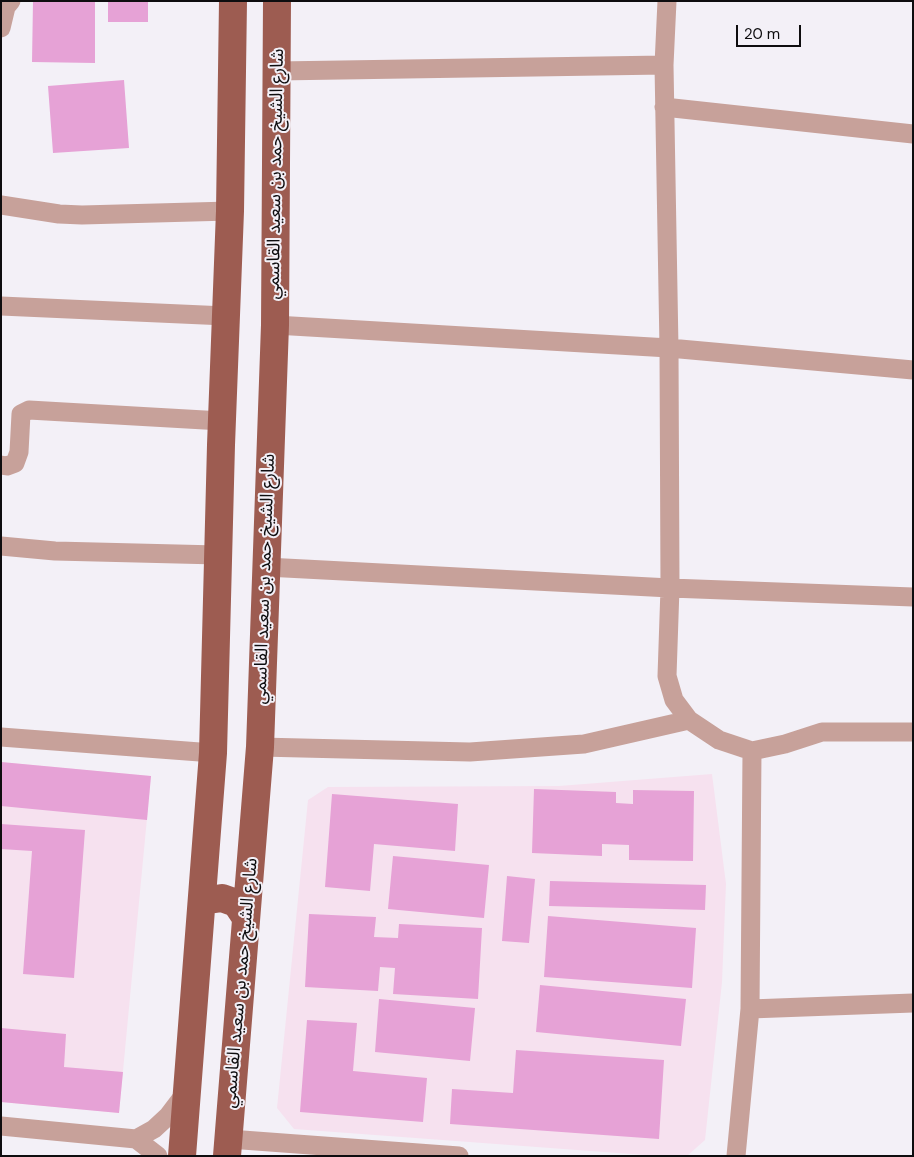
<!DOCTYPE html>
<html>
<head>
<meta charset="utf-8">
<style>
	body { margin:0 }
	#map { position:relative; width:914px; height:1157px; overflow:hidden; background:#f3f0f7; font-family:"DM Sans",sans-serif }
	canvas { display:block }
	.frame { position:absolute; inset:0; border:2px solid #0e0d0f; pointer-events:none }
	.scale { position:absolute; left:736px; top:25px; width:65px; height:22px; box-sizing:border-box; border:2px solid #0e0d0f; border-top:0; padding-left:6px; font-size:15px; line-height:18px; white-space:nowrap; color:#0e0d0f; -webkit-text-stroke:4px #f3f0f7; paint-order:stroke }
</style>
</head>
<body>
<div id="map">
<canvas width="914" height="1157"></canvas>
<div class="frame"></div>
<div class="scale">20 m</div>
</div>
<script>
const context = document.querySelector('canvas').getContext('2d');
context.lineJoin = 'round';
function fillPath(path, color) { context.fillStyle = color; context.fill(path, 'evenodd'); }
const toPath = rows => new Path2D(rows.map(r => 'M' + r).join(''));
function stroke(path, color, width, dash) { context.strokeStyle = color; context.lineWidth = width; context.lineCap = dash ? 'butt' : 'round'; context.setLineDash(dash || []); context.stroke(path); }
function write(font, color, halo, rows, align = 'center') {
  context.font = font + ' "DM Sans","Noto Sans Arabic",sans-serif'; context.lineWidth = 4; context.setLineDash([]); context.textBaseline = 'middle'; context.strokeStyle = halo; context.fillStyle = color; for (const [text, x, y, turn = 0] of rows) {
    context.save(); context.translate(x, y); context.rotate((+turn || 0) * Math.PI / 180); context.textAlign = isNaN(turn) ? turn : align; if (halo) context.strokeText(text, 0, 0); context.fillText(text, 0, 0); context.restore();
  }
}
fillPath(toPath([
	[1,762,151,776,119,1113,1,1102],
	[712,774,726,884,722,982,705,1140,687,1156,658,1156,294,1129,277,1108,308,800,328,787,559,786]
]), '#f6e1ef');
fillPath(toPath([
	[33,1,95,1,95,63,32,62],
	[108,1,148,1,148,22,108,22],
	[124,80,129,148,53,153,48,86],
	[1,762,151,776,147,820,1,806],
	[534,789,616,792,616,803,633,804,633,790,694,791,693,861,629,860,629,845,602,844,602,856,532,853],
	[332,794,458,804,455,851,374,844,370,891,325,887],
	[1,824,85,830,74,978,23,974,32,851,1,849],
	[393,856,489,865,484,918,388,909],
	[507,876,535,879,529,943,502,941],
	[550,881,706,885,705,910,549,906],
	[309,914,376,917,374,937,398,938,399,924,482,928,478,999,393,994,395,968,380,967,378,991,305,987],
	[548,916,696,928,692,988,544,977],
	[540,985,686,999,681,1046,536,1032],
	[379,999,475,1008,470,1061,375,1052],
	[307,1020,357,1023,353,1071,427,1078,423,1122,300,1112],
	[1,1028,66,1034,64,1067,123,1072,119,1113,1,1102],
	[516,1050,664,1060,659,1139,450,1124,452,1089,513,1093]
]), '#e6a2d6');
stroke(toPath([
	[667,1,664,65,669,348,670,588,667,676,674,700,689,720],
	[1,28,6,7,11,1],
	[277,71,664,65],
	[664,107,913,134],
	[1,205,59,214,82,215,230,211],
	[1,306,226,316],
	[275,325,669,348,913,370],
	[1,465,7,466,15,463,19,452,21,414,29,410,222,421],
	[1,546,55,551,218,555],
	[266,567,670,588,913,597],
	[1,737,213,753],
	[260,747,470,752,584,744,689,720,719,740,752,751,785,744,822,732,913,732],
	[750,1009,913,1003],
	[1,1126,136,1139,158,1156],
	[136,1139,154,1129,168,1116,187,1091],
	[229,1139,459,1156],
	[736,1156,750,1009,752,751]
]), '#c7a19a', 19);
stroke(toPath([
	[202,901,222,898,236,903,246,918],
	[182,1156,213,753,221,445,230,211,233,1],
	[227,1156,260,747,275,325,277,1]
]), '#9d5c51', 28);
write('18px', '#0e0d0f', '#f3f0f7', [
	["شارع الشيخ حمد بن سعيد القاسمي",276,174,-89],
	["شارع الشيخ حمد بن سعيد القاسمي",265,579,-88],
	["شارع الشيخ حمد بن سعيد القاسمي",241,983,-85]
]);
</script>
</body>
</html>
